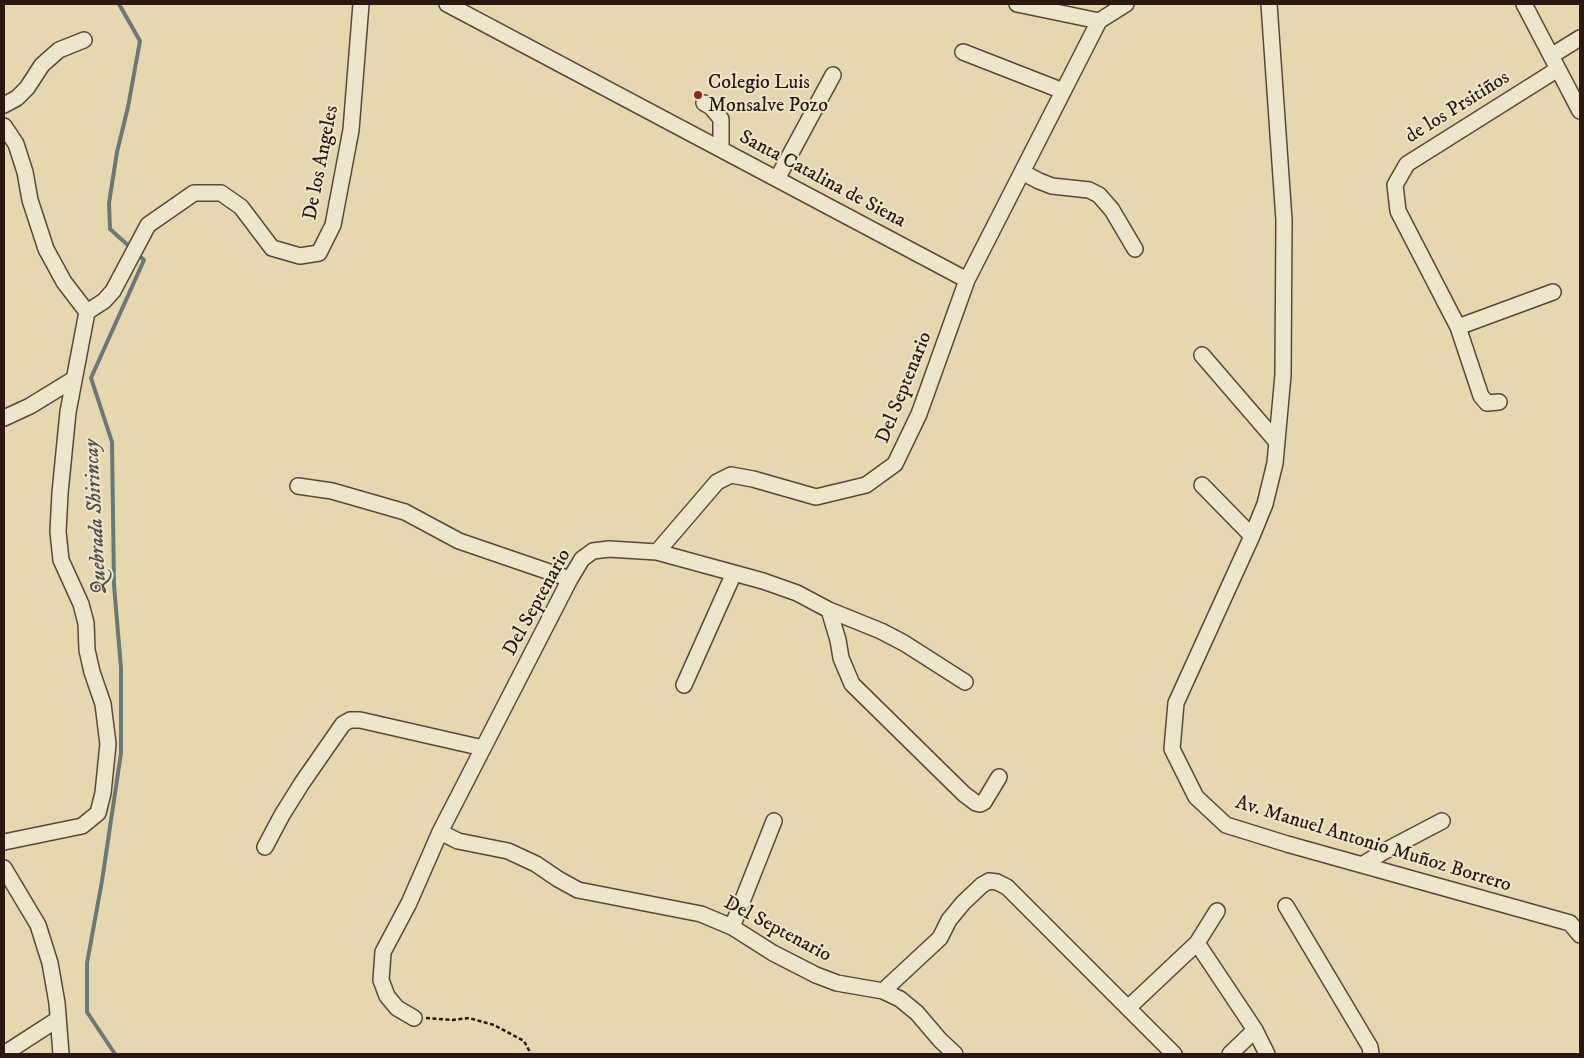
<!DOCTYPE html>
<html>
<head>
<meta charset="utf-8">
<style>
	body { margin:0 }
	#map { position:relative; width:1584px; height:1058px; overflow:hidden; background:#e5d8b1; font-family:"IM FELL DW Pica",serif }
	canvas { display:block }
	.frame { position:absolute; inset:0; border:5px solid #2a1810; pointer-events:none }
</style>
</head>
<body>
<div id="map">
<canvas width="1584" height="1058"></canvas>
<div class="frame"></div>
</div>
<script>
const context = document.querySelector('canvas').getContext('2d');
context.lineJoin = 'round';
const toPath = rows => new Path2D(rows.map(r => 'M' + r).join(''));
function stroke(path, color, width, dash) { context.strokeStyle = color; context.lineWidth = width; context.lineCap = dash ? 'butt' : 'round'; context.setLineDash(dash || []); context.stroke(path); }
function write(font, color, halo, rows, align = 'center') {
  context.font = font + ' "IM FELL DW Pica",serif'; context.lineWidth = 4; context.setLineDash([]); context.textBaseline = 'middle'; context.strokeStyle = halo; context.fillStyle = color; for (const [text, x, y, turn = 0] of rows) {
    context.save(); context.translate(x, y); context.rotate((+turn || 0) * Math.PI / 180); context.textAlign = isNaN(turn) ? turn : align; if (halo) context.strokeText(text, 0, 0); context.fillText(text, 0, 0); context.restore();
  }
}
stroke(toPath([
	[119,4,140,41,128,107,117,152,109,203,110,229,131,248],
	[115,1054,87,1012,87,963,102,881,121,753,121,668,114,585,112,442,91,378,144,260,136,253]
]), '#6e7775', 4);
const minor = toPath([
	[447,4,967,280],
	[1017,4,1099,21],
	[1269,4,1284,220,1283,375,1275,463,1265,504,1252,536,1176,703,1172,749,1196,797,1226,825,1287,844,1570,923,1580,935],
	[1524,4,1580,111],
	[963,52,1063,91],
	[1551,56,1580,38],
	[704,103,711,107,721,119,721,149],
	[4,105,17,98,27,88,42,65,59,50,84,40],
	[4,126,16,144,25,172,30,200,46,249,64,282,87,312],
	[1022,172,1039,181,1052,186,1089,190,1099,195,1112,210,1135,249],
	[777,179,833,75],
	[87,312,104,301,113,291,148,225,194,193,221,193,241,207,272,248,300,256,319,253,333,225,351,130,361,4],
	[1458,327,1553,292],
	[1202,355,1277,442],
	[1499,402,1487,403,1481,396,1458,327,1398,211,1395,185,1407,164,1558,69],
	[4,418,30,406,74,379],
	[1202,485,1252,536],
	[298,486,332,491,405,512,459,541,570,579],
	[657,552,763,581,797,593,829,610,838,640,841,658,852,684,964,794,976,803,980,804,984,802,999,777],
	[829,610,881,631,904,643,965,682],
	[684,685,734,573],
	[4,842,82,826,98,813,103,793,108,744,103,704,92,672,87,650,86,623,81,604,61,560,58,532,60,493,68,412,87,312],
	[265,847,282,815,302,783,343,724,350,720,360,720,483,748],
	[1362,865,1383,852,1442,821],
	[4,868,38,925,50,963,57,1003,61,1054],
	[1286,906,1370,1047,1371,1054],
	[1217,911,1197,943,1255,1030,1267,1054],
	[732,927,774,821],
	[883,991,940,938,949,920,963,903,982,885,989,881,997,882,1007,887,1174,1054],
	[1128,1008,1197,943],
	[414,1018,397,1008,387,996,381,980,383,952,409,903,440,832],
	[4,1054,58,1019],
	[955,1054,940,1040,917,1013,900,999,883,991,837,983,816,975,773,953,732,927,701,914,578,890,558,879,536,864,508,851,458,841,440,832,570,579,582,559,593,551,609,549,657,552,717,482,731,475,753,479,816,497,866,485,895,464,919,414,967,280,1099,21,1126,4],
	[1230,1054,1255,1030]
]);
stroke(minor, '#594838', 18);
stroke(toPath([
	[426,1018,452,1020,469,1018,494,1025,524,1041,531,1054]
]), '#2a1810', 2.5, [4, 2.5]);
stroke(minor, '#eee6cc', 15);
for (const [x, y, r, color] of [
	[698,95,5,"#8f2418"]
]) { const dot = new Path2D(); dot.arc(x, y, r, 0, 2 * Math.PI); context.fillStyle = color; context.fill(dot); stroke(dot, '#eee6cc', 2); }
write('20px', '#2a1810', '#eee6cc', [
	["Colegio Luis",708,84],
	["Monsalve Pozo",708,107]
], 'left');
write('20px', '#2a1810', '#eee6cc', [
	["de los Prsitiños",1458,108,-32],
	["De los Angeles",322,163,-79],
	["Santa Catalina de Siena",822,180,28],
	["Del Septenario",905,388,-68],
	["Del Septenario",538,603,-61],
	["Av. Manuel Antonio Muñoz Borrero",1373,845,17],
	["Del Septenario",777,930,28]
]);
write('italic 21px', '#524f4b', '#eee6cc', [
	["Quebrada Shirincay",97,517,-93]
]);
</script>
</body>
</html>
